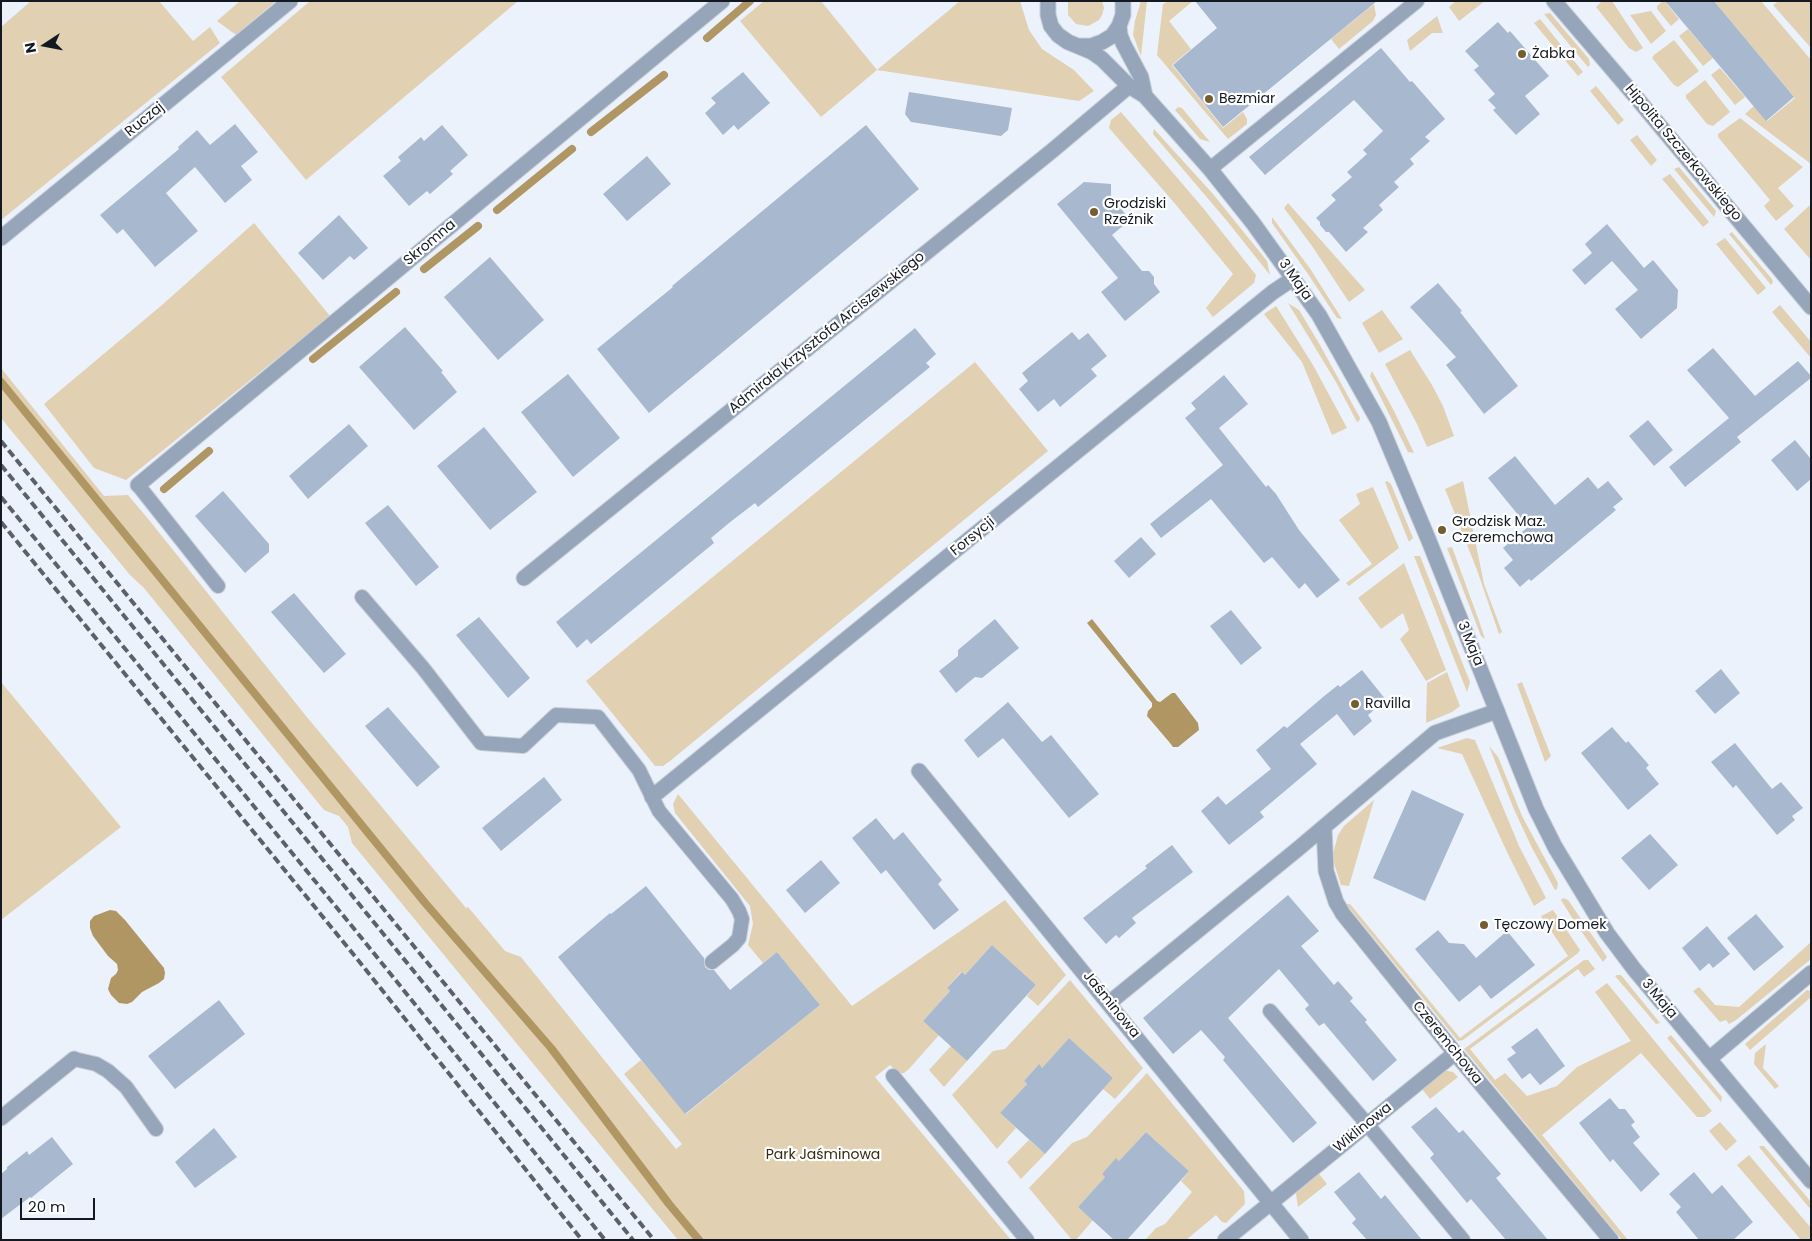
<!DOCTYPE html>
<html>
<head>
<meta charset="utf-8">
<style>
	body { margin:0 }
	#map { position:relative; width:1812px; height:1241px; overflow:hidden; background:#ebf2fc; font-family:Poppins,sans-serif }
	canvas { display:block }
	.frame { position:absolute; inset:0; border:2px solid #131821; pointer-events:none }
	.north { position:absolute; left:20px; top:20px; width:50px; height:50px; -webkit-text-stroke:4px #fff; paint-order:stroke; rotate:259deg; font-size:14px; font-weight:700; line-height:20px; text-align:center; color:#131821 }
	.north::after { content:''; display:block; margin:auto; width:18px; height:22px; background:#131821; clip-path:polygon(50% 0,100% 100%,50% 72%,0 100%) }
	.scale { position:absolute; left:20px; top:1198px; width:75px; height:22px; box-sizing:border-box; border:2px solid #131821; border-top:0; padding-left:6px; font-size:15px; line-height:18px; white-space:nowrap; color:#131821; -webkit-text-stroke:4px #fff; paint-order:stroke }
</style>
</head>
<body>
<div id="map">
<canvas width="1812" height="1241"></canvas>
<div class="frame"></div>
<div class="north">N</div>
<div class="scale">20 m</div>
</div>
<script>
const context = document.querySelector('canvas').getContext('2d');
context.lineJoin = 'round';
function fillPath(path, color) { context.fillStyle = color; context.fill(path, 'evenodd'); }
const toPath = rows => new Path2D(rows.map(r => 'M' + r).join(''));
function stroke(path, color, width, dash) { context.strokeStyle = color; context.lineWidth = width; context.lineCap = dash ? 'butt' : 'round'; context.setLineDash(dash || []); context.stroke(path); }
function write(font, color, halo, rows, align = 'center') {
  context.font = font + ' Poppins,sans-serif'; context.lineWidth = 4.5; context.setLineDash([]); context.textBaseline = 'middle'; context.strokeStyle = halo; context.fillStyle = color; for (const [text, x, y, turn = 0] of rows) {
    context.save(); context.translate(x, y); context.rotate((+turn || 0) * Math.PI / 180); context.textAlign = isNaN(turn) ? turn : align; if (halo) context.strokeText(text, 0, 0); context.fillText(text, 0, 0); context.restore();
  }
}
fillPath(toPath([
	[31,1,159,1,193,41,210,27,220,43,1,220,1,27],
	[240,1,276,1,236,35,217,21],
	[310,1,518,1,306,180,221,77],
	[764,1,821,1,877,70,960,1,1020,1,1029,30,1042,49,1074,70,1094,91,1079,101,877,70,821,117,740,21],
	[1068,1,1102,1,1104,8,1102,15,1099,20,1088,26,1076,24,1068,15],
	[1141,1,1147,1,1141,56,1133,35,1135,21],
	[1169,1,1193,1,1169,21,1191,49,1172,65,1223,128,1243,112,1247,119,1247,124,1228,139,1157,55,1163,4],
	[1456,1,1485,1,1459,21,1449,7],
	[1602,1,1612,1,1643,48,1636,52,1629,48,1596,7],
	[1663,1,1669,1,1667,4,1679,19,1671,26,1657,9,1657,6],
	[1714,1,1761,1,1811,60,1811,164,1745,114,1754,106,1767,121,1795,98],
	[1779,1,1811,1,1811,48,1773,5],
	[1374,4,1376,15,1373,21,1339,49,1331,39],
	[1651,11,1666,31,1651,44,1630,15],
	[1550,13,1589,59,1590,65,1588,67,1544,14],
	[1437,16,1443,33,1432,33,1410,51,1407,40],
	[1540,19,1583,72,1578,76,1534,23],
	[1688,29,1713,58,1703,66,1679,36],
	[1674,40,1699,71,1678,87,1674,85,1652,58,1654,55],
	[1720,68,1745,97,1735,105,1711,75],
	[1705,80,1730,112,1713,126,1707,124,1686,98,1686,95],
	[1596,86,1624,120,1618,125,1590,91],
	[1178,107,1182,108,1210,142,1200,139,1175,110],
	[1121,112,1203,208,1256,275,1254,283,1213,317,1206,308,1233,274,1171,199,1109,128,1111,120],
	[1740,118,1803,167,1778,188,1794,206,1776,221,1764,206,1770,200,1718,137,1718,134],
	[1154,129,1213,194,1267,261,1270,275,1227,221,1153,134],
	[1637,135,1657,160,1651,166,1630,140],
	[1679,167,1716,211,1714,217,1674,169],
	[1670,174,1709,222,1703,227,1662,179],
	[1288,203,1365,290,1349,302,1312,246,1284,208],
	[1809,206,1811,206,1811,260,1784,229],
	[1272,217,1311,270,1342,319,1337,318,1308,274,1272,223],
	[254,223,330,316,126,480,94,468,44,404,162,305],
	[1732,232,1772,279,1773,282,1771,285,1729,234],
	[1725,238,1766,288,1758,295,1716,244],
	[1288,303,1299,310,1320,345,1360,418,1359,421,1357,422,1336,382],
	[1780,305,1811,342,1811,358,1772,312],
	[1276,306,1313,365,1347,428,1332,435,1302,362,1264,314],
	[1382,310,1403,339,1379,353,1362,323],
	[1410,350,1432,385,1443,406,1454,436,1427,447,1417,424,1385,364],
	[975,362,1048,451,670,761,663,766,655,766,586,681],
	[1,368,104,496,128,495,149,520,306,716,466,908,468,907,505,951,521,957,676,1149,682,1144,624,1074,641,1060,686,1114,820,1005,777,952,763,963,748,945,753,924,750,906,675,813,673,804,678,794,852,1006,1005,900,1066,975,1038,1006,1027,996,1036,985,992,945,965,975,961,972,947,988,950,991,923,1021,939,1035,909,1069,904,1073,899,1074,890,1065,875,1077,1011,1240,678,1240,352,843,348,827,339,816,324,810,144,588,130,575,1,418],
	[1372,371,1394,411,1414,453,1408,452,1370,376],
	[1387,481,1391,484,1413,538,1409,542,1385,482],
	[1463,481,1484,584,1502,632,1499,634,1477,570,1445,489],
	[1373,487,1399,548,1349,586,1346,583,1372,564,1339,520,1360,504,1356,494],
	[1452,547,1479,621,1485,639,1481,636,1447,548],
	[1414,556,1420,556,1470,682,1467,692],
	[1404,563,1446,670,1426,681,1400,639,1409,630,1403,613,1381,629,1358,598],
	[1447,672,1460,706,1452,712,1426,723,1427,683],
	[1,682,121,827,1,920],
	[1522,682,1551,756,1545,762,1517,684],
	[1467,738,1475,740,1519,846,1546,898,1534,906,1507,852,1462,754,1437,748],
	[1489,746,1498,757,1522,816,1558,883,1557,889,1555,890,1531,846,1513,807],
	[1374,800,1349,886,1341,885,1334,863,1333,854,1338,835,1344,826],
	[1563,898,1568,900,1607,957,1603,962,1574,921,1561,900],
	[1346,904,1350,904,1460,1038,1568,956,1541,916,1553,910,1580,950,1578,953,1463,1040,1458,1041],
	[1811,942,1811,959,1736,1020,1729,1024,1726,1020,1720,1022,1693,991,1699,987,1715,1005,1739,1007],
	[1584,960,1588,960,1595,969,1584,977,1578,969,1470,1049,1495,1080,1505,1073,1527,1096,1557,1086,1577,1067,1631,1041,1595,992,1607,983,1712,1111,1704,1117,1697,1117,1641,1053,1542,1135,1628,1240,1622,1240,1464,1049],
	[1617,975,1621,975,1660,1023,1656,1024,1615,976],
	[1070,980,1143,1068,1115,1099,1103,1089,1113,1078,1069,1038,1042,1068,1038,1065,1024,1081,1027,1084,1000,1113,1016,1128,997,1149,952,1095,993,1051,1005,1049],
	[1807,990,1811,991,1811,997,1750,1050,1745,1044],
	[1671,1035,1722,1097,1721,1102,1667,1038],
	[1766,1044,1763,1068,1779,1086,1775,1089,1754,1064,1755,1053],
	[951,1046,967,1061,944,1087,929,1070],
	[1442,1070,1453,1072,1458,1077,1430,1099,1422,1089],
	[1147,1073,1244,1191,1245,1204,1226,1223,1222,1222,1216,1215,1186,1240,1145,1240,1156,1228,1165,1224,1192,1192,1181,1181,1189,1171,1146,1132,1119,1161,1116,1159,1102,1174,1105,1177,1078,1207,1093,1220,1076,1240,1072,1240,1029,1188,1072,1143,1087,1137],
	[1720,1122,1737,1141,1726,1151,1709,1131],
	[1029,1140,1045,1154,1021,1179,1007,1162],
	[1760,1146,1764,1146,1811,1202,1811,1210,1759,1147],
	[1749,1155,1811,1228,1811,1240,1801,1240,1737,1165],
	[1314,1174,1319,1174,1327,1184,1298,1207,1296,1194,1299,1187]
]), '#e1d0b1');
fillPath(toPath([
	[1092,619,1157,701,1160,702,1172,693,1175,693,1198,723,1199,730,1178,747,1173,747,1170,743,1147,716,1148,711,1152,707,1152,703,1087,623],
	[110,910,116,911,125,920,164,968,165,973,164,979,159,983,142,992,132,1002,127,1004,119,1003,111,995,108,989,111,978,116,974,118,970,117,964,108,956,93,936,90,928,90,921,94,916]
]), '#b09662');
stroke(toPath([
	[707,38,750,1],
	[591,132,664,75],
	[497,210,572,149],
	[424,269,478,226],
	[313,359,396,292],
	[1,382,426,904,551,1048,669,1204,699,1240],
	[164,489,209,451]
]), '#b09662', 8);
fillPath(toPath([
	[1195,1,1377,1,1223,127,1173,65,1217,28],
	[1665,1,1714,1,1794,97,1766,121],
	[1498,22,1508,33,1510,31,1549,76,1525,96,1540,114,1516,135,1493,110,1496,108,1488,100,1495,94,1474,70,1479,66,1465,51],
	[1381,48,1410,82,1412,81,1445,119,1425,137,1430,141,1410,159,1414,164,1394,182,1399,187,1379,205,1383,210,1363,228,1368,232,1346,252,1329,232,1326,232,1320,225,1320,222,1316,218,1336,200,1331,195,1352,177,1347,172,1367,154,1363,150,1383,131,1354,100,1265,175,1249,157],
	[743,72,770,103,738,130,734,125,723,135,705,113,716,103,711,98],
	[909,92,1012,108,1008,130,1001,136,911,122,905,114],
	[235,124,258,152,241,166,252,180,225,203,195,167,166,193,198,231,155,267,123,229,117,234,100,215,179,149,178,147,197,130,210,145],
	[442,125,468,155,450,171,453,174,430,194,427,191,409,206,383,176,401,161,398,157,421,137,424,141],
	[866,125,919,189,649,413,597,349,673,287,672,286],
	[647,156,671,184,627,221,603,194],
	[1084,182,1111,184,1111,196,1130,220,1112,235,1142,271,1149,271,1154,277,1154,284,1160,292,1125,321,1101,292,1118,278,1057,204],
	[339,215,368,248,354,260,350,256,323,280,298,253],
	[1607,224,1644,268,1653,260,1678,290,1677,308,1641,339,1615,309,1638,290,1612,261,1585,285,1572,270,1592,253,1585,244],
	[490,257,544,320,498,360,444,297],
	[1438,283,1462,311,1460,312,1518,386,1484,414,1446,365,1456,357,1410,307],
	[405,327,443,371,441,372,457,392,414,430,359,367],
	[915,328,936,354,926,363,930,367,758,507,755,503,729,523,711,538,714,543,591,644,587,639,577,648,556,622],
	[1072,332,1079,340,1088,333,1107,356,1091,369,1097,376,1060,407,1054,399,1038,412,1019,389,1028,381,1022,373],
	[1713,348,1755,396,1798,361,1811,376,1811,378,1737,437,1741,442,1685,487,1669,467,1729,418,1687,370],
	[568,374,620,438,573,477,521,412],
	[1224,375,1248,404,1219,428,1266,487,1268,485,1276,494,1299,530,1340,580,1317,598,1305,583,1299,589,1272,557,1264,563,1211,499,1161,538,1150,524,1223,465,1185,418,1196,409,1191,403],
	[1648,420,1673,450,1654,466,1629,436],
	[349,424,368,446,308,499,289,476],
	[484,427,537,492,490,530,437,466],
	[1795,440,1811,459,1811,479,1797,491,1771,460],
	[1515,456,1555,505,1588,477,1598,489,1608,481,1623,499,1613,507,1616,510,1531,581,1529,579,1520,587,1504,568,1513,560,1503,548,1528,527,1488,478],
	[223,491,269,544,269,552,245,573,195,516],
	[388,505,439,567,416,586,365,523],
	[1141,537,1156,554,1129,578,1114,561],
	[294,593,346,654,324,673,271,612],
	[1231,610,1262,648,1241,665,1210,626],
	[479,617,530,678,508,698,456,635],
	[995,619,1019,648,982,678,975,677,956,693,939,671,958,656,958,650],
	[1721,669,1740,693,1715,714,1695,691],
	[1362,670,1386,700,1368,715,1372,721,1354,736,1337,714,1300,744,1317,764,1260,812,1264,817,1229,845,1201,811,1218,796,1226,805,1271,769,1256,750,1284,726,1287,728,1323,697,1338,685,1340,687],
	[1008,702,1042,742,1051,735,1099,794,1069,818,1003,738,978,758,964,740],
	[388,707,440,767,417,787,365,726],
	[1612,727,1626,743,1628,741,1649,765,1646,768,1659,784,1628,810,1581,753],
	[1735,743,1772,789,1781,782,1803,808,1792,816,1795,820,1777,835,1736,785,1733,788,1711,762],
	[544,777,562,800,501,851,482,828],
	[1412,790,1464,814,1425,901,1373,878],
	[876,818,894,840,903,832,942,880,938,884,959,910,934,930,886,870,881,874,852,838],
	[1650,834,1678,865,1649,890,1621,858],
	[1172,845,1193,872,1132,918,1136,923,1119,938,1116,935,1106,944,1083,918,1147,868,1145,866],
	[821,860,840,883,805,913,786,890],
	[646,886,704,958,705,967,709,970,714,970,730,990,777,952,820,1005,685,1114,558,957,610,913,611,914],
	[1288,895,1319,931,1301,946,1334,985,1338,981,1353,998,1350,1001,1367,1020,1365,1022,1397,1060,1373,1081,1324,1023,1319,1026,1305,1009,1309,1005,1279,969,1228,1018,1317,1123,1293,1143,1223,1060,1225,1057,1201,1030,1173,1054,1143,1018],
	[1756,914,1784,947,1754,971,1727,938],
	[1707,926,1730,954,1713,968,1709,963,1700,971,1682,948],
	[1438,930,1449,943,1464,944,1476,958,1507,931,1535,965,1491,999,1480,985,1459,1002,1415,949],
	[992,945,1036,985,967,1061,923,1021,950,991,947,988,962,972,965,975],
	[219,1000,245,1034,175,1089,148,1056],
	[1537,1028,1565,1066,1540,1085,1530,1073,1522,1079,1507,1059,1516,1053,1511,1047],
	[1069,1038,1113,1078,1045,1154,1000,1113,1027,1084,1024,1081,1039,1064,1042,1068],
	[1610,1098,1619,1109,1625,1109,1635,1122,1631,1125,1640,1137,1633,1143,1660,1174,1641,1192,1613,1159,1610,1162,1579,1123],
	[1436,1107,1459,1133,1463,1130,1501,1174,1496,1178,1548,1240,1506,1240,1471,1199,1467,1203,1430,1158,1434,1154,1411,1127],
	[214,1128,237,1157,195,1188,175,1162],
	[1146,1132,1189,1171,1127,1240,1114,1240,1078,1207,1105,1177,1102,1174,1116,1158,1119,1161],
	[52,1137,73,1164,31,1198,30,1197,1,1219,1,1174,7,1169,7,1167,27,1151,29,1155],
	[1359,1172,1381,1199,1385,1195,1422,1240,1367,1240,1352,1223,1356,1219,1334,1192],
	[1694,1172,1712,1194,1722,1185,1753,1222,1733,1240,1699,1240,1676,1212,1681,1207,1669,1194]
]), '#a8b8ce');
const service = toPath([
	[1210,169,1417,1],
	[138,485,218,586],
	[362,597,423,668,481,743,523,746,556,715,598,717,639,770,659,811,732,899,739,911,742,919,739,938,733,945,712,962],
	[1270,1011,1367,1124,1463,1240],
	[74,1059,96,1064,108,1071,126,1087,156,1129],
	[893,1076,1027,1240]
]);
const minor = toPath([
	[1554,1,1630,90,1811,307],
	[1,238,290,1],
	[138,485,722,1],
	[524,578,1053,150,1129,86],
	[919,771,1301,1240],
	[652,797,1273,292,1294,278],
	[1324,827,1326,871,1336,902,1343,914,1455,1053,1611,1240],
	[1109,1003,1299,848,1435,733,1497,711],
	[1709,1059,1811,973],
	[1,1118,74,1059],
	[1225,1240,1455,1053]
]);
const tertiary = toPath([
	[1048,1,1048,15,1051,26,1058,35,1068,42,1092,52,1102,59,1129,86,1145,96,1210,169,1253,223,1319,315,1379,422,1429,541,1536,809,1555,847,1607,933,1634,969,1811,1181],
	[1119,26,1120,35,1123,43,1141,77,1145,96],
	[1079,46,1091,46,1102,42,1112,36,1119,26,1123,15,1123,1]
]);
stroke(service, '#c8cfd9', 16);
stroke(minor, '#c8cfd9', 17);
stroke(tertiary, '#c8cfd9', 17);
stroke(service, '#96a5ba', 14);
stroke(minor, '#96a5ba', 15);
stroke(tertiary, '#96a5ba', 15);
stroke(toPath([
	[1,441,654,1240],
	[1,465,633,1240],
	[1,497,364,941,605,1240],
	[1,522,358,960,582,1240]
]), '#5b616a', 4, [8, 4]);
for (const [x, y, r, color] of [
	[1522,54,5,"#755e2e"],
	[1209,99,5,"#755e2e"],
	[1094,212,5,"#755e2e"],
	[1442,530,5,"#755e2e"],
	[1355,704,5,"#755e2e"],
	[1484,925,5,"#755e2e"]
]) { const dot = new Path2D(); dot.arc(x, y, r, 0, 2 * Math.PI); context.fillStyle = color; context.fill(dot); stroke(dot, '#fff', 2); }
write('14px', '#131821', '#fff', [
	["Żabka",1532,54],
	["Bezmiar",1219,99],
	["Grodziski",1104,204],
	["Rzeźnik",1104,220],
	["Grodzisk Maz.",1452,522],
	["Czeremchowa",1452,538],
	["Ravilla",1365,704],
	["Tęczowy Domek",1494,925]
], 'left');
write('14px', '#131821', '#fff', [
	["Ruczaj",145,120,-39],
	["Hipolita Szczerkowskiego",1683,153,50],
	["Skromna",430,243,-40],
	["3 Maja",1295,280,55],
	["Admirała Krzysztofa Arciszewskiego",827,333,-39],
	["Forsycji",973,537,-39],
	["3 Maja",1470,644,68],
	["3 Maja",1659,999,50],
	["Jaśminowa",1111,1005,51],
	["Czeremchowa",1447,1043,51],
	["Wiklinowa",1363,1128,-39]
]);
write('14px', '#352911', '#fff', [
	["Park Jaśminowa",823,1155]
]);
</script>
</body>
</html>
